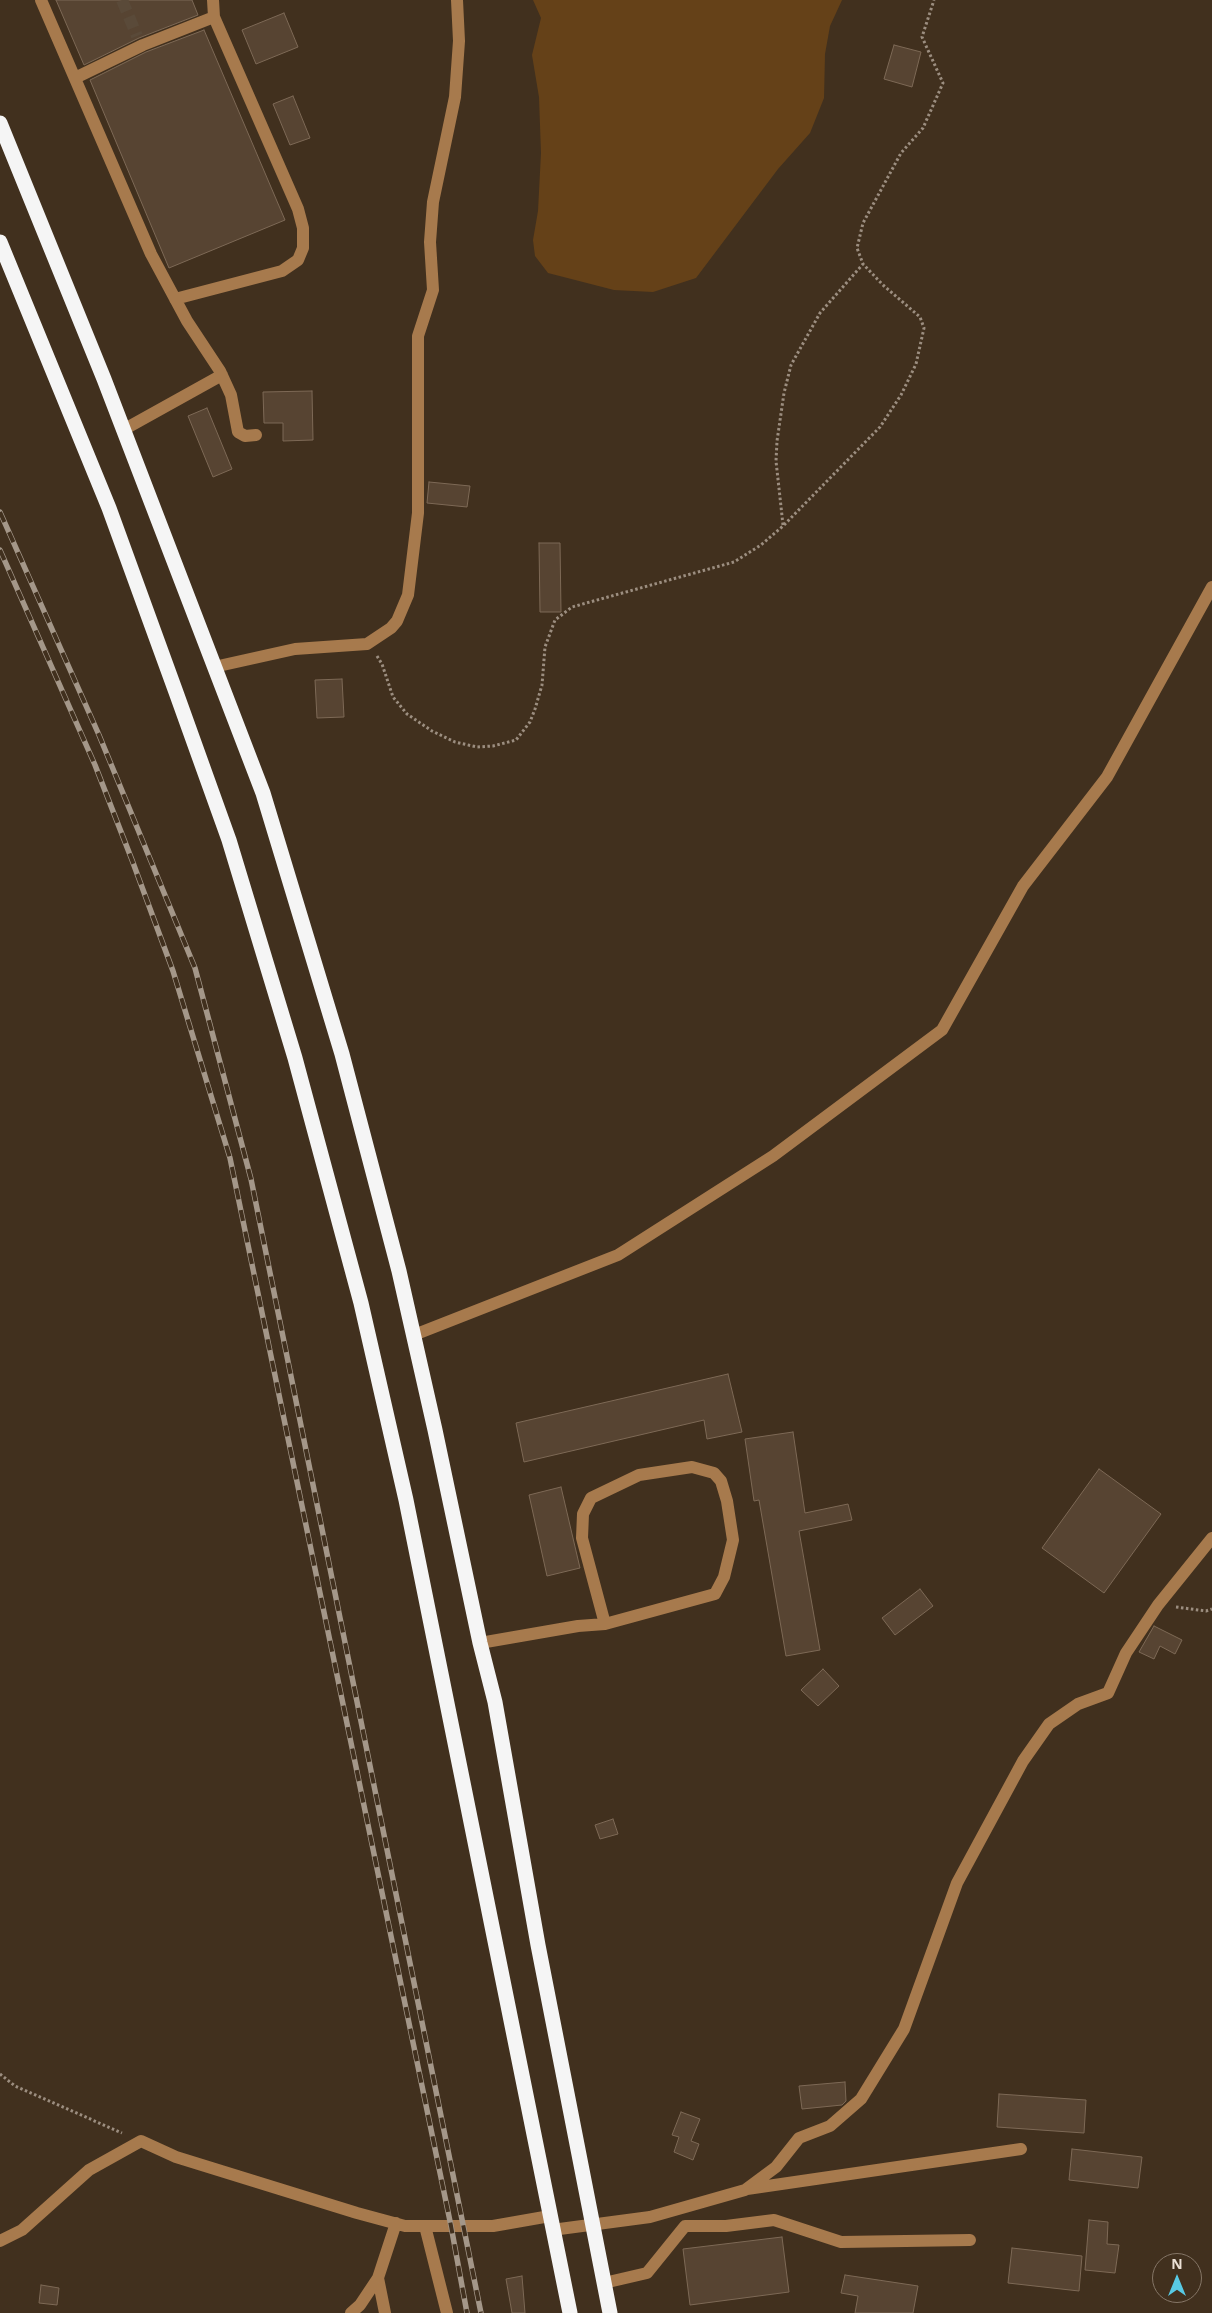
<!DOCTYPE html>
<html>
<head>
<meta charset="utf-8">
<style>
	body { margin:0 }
	#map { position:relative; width:1212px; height:2313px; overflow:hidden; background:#41301e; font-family:"Noto Sans",sans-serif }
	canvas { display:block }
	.north { position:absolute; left:1152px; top:2253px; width:50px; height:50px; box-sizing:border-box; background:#41301e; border:1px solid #857667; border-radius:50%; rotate:0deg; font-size:14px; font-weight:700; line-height:20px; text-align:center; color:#ebe0d5 }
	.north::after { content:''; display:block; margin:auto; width:18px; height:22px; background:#58c9e3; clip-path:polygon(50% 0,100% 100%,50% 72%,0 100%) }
</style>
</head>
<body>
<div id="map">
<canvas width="1212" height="2313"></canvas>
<div class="north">N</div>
</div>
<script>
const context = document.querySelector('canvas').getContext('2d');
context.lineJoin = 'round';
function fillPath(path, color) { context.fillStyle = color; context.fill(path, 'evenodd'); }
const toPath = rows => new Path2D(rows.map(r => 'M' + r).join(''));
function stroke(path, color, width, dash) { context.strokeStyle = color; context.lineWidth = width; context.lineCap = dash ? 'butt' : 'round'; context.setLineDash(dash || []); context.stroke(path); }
fillPath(toPath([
	[533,0,842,0,830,26,825,54,824,98,810,133,778,169,696,278,653,292,614,290,548,273,535,256,533,240,538,211,541,153,539,97,532,55,541,18]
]), '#654118');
const building = toPath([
	[56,0,192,0,198,15,139,38,84,65,56,0],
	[284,13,298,47,256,64,242,30,284,13],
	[204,30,285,220,169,268,90,80,146,52,204,30],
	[894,45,921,52,912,87,884,79,894,45],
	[293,96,310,138,290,145,273,104,293,96],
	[312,391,313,440,283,441,283,423,264,423,263,392,312,391],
	[207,408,232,469,213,477,188,416,207,408],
	[429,482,470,486,467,507,427,503,429,482],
	[539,543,560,543,561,612,540,612,539,543],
	[342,679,344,717,317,718,315,680,342,679],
	[728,1374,742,1432,707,1439,704,1420,524,1462,516,1423,728,1374],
	[793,1432,805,1513,848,1504,852,1520,799,1531,820,1650,786,1656,759,1500,754,1501,745,1439,793,1432],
	[1099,1469,1161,1514,1104,1593,1042,1548,1099,1469],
	[561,1487,580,1568,547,1576,529,1495,561,1487],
	[920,1589,933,1606,895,1635,882,1618,920,1589],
	[1154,1626,1182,1640,1175,1654,1160,1646,1154,1659,1139,1652,1154,1626],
	[823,1669,839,1686,818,1706,801,1690,823,1669],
	[613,1819,618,1834,600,1839,595,1825,613,1819],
	[845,2082,846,2101,842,2105,802,2109,799,2086,845,2082],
	[999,2094,1086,2100,1084,2133,997,2127,999,2094],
	[681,2112,700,2119,691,2141,699,2144,693,2160,674,2152,679,2137,672,2135,681,2112],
	[1072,2149,1142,2157,1138,2188,1069,2180,1072,2149],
	[1089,2220,1108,2222,1107,2244,1119,2245,1115,2273,1085,2270,1089,2220],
	[782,2237,789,2292,690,2305,683,2249,782,2237],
	[1012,2248,1082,2256,1079,2291,1008,2283,1012,2248],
	[845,2275,918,2286,913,2313,855,2313,858,2296,841,2293,845,2275],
	[522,2276,525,2313,512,2313,506,2279,522,2276],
	[41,2285,59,2288,57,2305,39,2303,41,2285]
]);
fillPath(building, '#574432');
stroke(building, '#7d6956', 1);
stroke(toPath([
	[122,0,137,36]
]), '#5a4a39', 12, [12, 6]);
stroke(toPath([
	[783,525,776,461,777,441,784,393,791,365,820,313,863,264],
	[377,656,382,664,393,697,407,714,432,731,455,742,477,747,493,746,516,740,530,722,535,709,542,685,545,647,555,620,572,607,734,562,761,545,783,526,880,427,901,395,916,364,924,328,920,317,883,285,863,264,857,248,863,223,901,153,923,128,943,83,922,37,934,0],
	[1176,1607,1206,1611,1212,1609],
	[0,2074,15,2086,122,2133]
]), '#9c8e80', 3, [2.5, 2.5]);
stroke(toPath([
	[41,0,151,254,187,321,220,371,231,395,238,432,245,436,256,435],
	[75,78,143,45,214,17],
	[175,299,282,271,298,260,303,248,303,228,298,209,214,17,213,0],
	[123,430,222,375],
	[214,667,295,649,367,644,391,628,397,621,408,595,418,513,418,336,433,290,430,242,433,202,455,97,459,41,457,0],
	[414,1335,618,1255,773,1156,942,1030,1023,886,1107,777,1212,587],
	[480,1643,578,1626,605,1624,715,1594,724,1577,733,1540,727,1501,721,1481,714,1473,692,1467,639,1475,591,1498,583,1514,582,1538,605,1624],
	[747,2189,1021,2149],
	[425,2226,447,2313],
	[552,2230,650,2217,745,2190,776,2167,799,2138,830,2126,861,2099,904,2029,957,1883,1023,1761,1049,1724,1078,1704,1108,1693,1126,1653,1158,1605,1212,1538],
	[0,2241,22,2230,89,2170,141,2141,176,2157,357,2213,405,2226,493,2226,550,2216],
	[378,2278,385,2313],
	[604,2283,647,2273,685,2226,726,2226,774,2220,841,2242,970,2240],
	[351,2313,360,2305,378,2278,396,2223]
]), '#a77a4d', 12);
stroke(toPath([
	[0,123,104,379,263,793,342,1054,399,1271,435,1430,480,1643,495,1702,538,1945,610,2313],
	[0,242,109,508,177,695,229,840,295,1058,361,1303,406,1500,570,2313]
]), '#f5f5f5', 15);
const rail = toPath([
	[0,512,99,735,195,968,251,1179,481,2313],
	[0,550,95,765,132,860,173,971,230,1158,451,2226,467,2313]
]);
stroke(rail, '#a49789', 5.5);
stroke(rail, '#41301e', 4, [11]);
</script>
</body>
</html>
